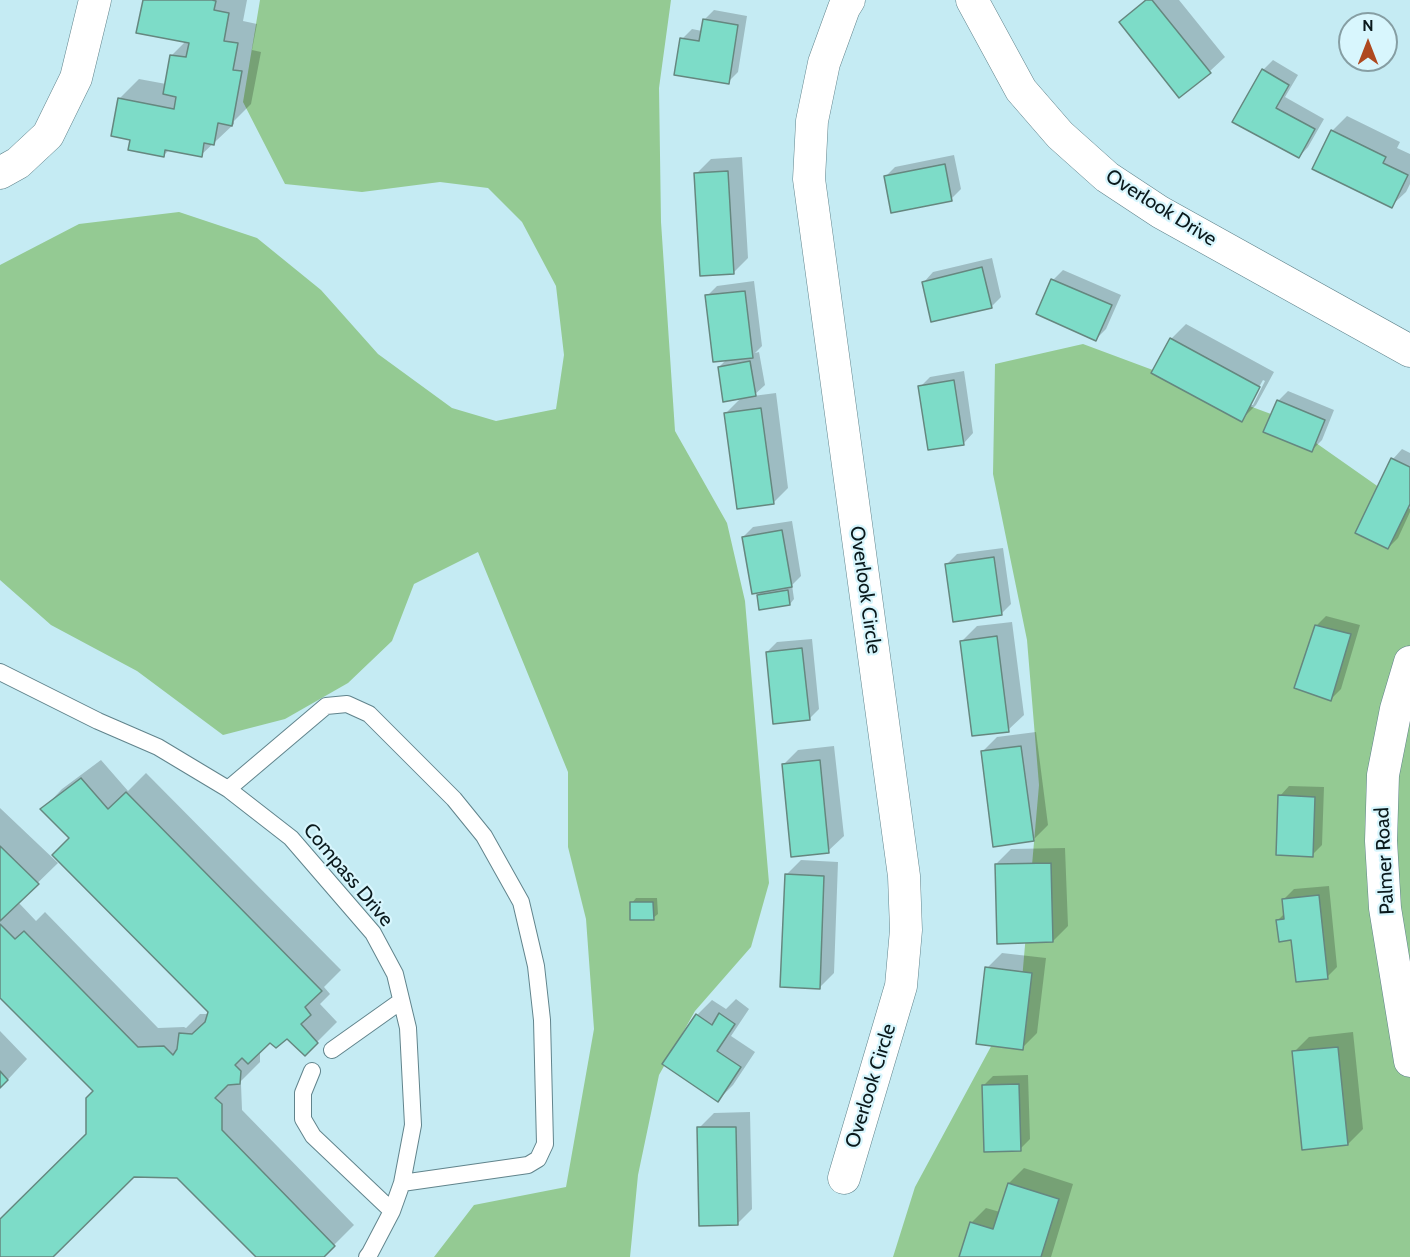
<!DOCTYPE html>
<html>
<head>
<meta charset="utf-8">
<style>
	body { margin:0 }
	#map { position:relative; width:1410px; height:1257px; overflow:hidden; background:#c5ebf3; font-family:Cabin,sans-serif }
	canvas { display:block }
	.north { position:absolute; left:1338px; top:12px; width:60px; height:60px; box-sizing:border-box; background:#d8f6fd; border:2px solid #869ea3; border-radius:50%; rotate:0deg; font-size:16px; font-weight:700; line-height:24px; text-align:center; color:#0a191c }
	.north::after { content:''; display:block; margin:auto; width:21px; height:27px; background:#ae481f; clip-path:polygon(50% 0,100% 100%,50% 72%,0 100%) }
</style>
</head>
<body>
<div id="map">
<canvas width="1410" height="1257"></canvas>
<div class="north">N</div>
</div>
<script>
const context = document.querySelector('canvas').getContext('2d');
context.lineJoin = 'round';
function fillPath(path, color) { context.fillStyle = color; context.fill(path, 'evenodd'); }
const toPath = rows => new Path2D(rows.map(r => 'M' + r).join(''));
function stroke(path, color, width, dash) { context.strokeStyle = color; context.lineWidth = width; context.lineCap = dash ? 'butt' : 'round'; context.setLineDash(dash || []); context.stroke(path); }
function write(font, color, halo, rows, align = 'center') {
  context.font = font + ' Cabin,sans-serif'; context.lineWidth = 4.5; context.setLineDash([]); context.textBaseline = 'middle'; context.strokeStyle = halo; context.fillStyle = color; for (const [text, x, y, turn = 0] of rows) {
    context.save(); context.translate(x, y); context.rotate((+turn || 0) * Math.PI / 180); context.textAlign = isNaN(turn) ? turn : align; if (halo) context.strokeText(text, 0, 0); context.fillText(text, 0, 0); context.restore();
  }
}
fillPath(toPath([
	[260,0,671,0,659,88,661,222,675,431,727,523,745,601,769,883,751,947,695,1011,659,1075,638,1175,630,1257,434,1257,474,1205,566,1187,594,1029,586,919,568,847,568,772,478,552,414,584,392,641,348,683,285,719,223,735,137,671,51,625,0,580,0,265,79,224,179,212,257,238,321,290,378,354,452,408,496,421,556,409,564,355,556,286,522,222,488,188,440,182,362,192,285,184,243,102],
	[1083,344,1279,417,1410,509,1410,1257,893,1257,915,1187,1021,991,1039,785,1027,640,993,474,995,364]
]), '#94ca93');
fillPath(toPath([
	[144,0,247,0,243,21,257,24,252,50,261,52,251,104,234,121,234,124,201,155,170,149,164,155,132,139,119,99,139,79,166,84,172,55,186,41],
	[1145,0,1179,0,1225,57,1210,71,1121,22],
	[714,10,747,16,738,72,728,82,682,39,692,29,702,31,704,20],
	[1273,60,1298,75,1285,97,1324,119,1308,147,1299,157,1235,121,1263,70],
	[1347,116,1400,142,1397,148,1410,154,1410,184,1406,192,1391,206,1332,131],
	[954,155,961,189,951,199,885,177,895,167],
	[742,157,748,258,733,273,696,174,711,159],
	[992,258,1001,297,991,307,924,282,933,272],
	[1063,270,1121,295,1106,329,1096,339,1038,314,1053,280],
	[754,281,762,346,755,353,759,352,765,385,753,396,776,393,788,488,773,503,726,413,742,397,719,367,727,359,707,296,717,286],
	[1186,324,1274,372,1256,405,1241,420,1171,339],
	[1263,380,1265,381,1253,405,1249,405],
	[964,371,973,433,964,443,920,387,930,377],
	[1288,391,1334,410,1322,440,1312,450,1278,401],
	[1402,449,1410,453,1410,512,1398,538,1388,548,1393,459],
	[792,521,801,576,792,585,794,599,790,604,758,595,763,591,743,537,753,527],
	[1003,548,1011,604,1001,614,947,564,957,554],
	[1326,616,1360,625,1341,689,1331,699,1316,626],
	[1012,622,1024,715,1008,730,962,641,977,626],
	[812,639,819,709,809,719,767,652,777,642],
	[1036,732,1048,825,1033,840,982,752,997,737],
	[834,746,844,836,828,851,783,765,798,750],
	[101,760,128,791,146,773,341,970,324,987,330,994,320,1004,337,1022,305,1054,287,1037,270,1041,260,1050,260,1062,239,1083,241,1084,242,1110,354,1225,322,1257,258,1257,178,1177,133,1176,51,1257,0,1257,0,1220,87,1134,95,1091,0,996,0,808,58,863,18,902,36,921,45,912,158,1028,184,1027,186,1028,200,1014,209,1014,209,1012,71,838,43,809,62,789],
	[1289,786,1324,787,1322,845,1312,855,1280,796],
	[1065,848,1068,926,1053,941,996,864,1011,849],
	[801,860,838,862,834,973,819,988,786,875],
	[1329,886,1337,967,1327,977,1278,920,1285,913,1284,899,1294,889],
	[636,898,657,898,658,914,653,918,632,903],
	[1002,953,1046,958,1037,1033,1022,1048,987,968],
	[736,999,749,1009,731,1036,755,1052,733,1085,718,1100,697,1015,712,1000,726,1009],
	[0,1031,27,1059,0,1088],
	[1353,1032,1363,1129,1348,1144,1294,1052,1309,1037],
	[1028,1075,1030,1139,1020,1149,983,1086,993,1076],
	[750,1112,752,1209,737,1224,699,1128,714,1113],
	[1024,1168,1073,1184,1051,1257,966,1257,971,1223,986,1208,1000,1212,1009,1183]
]), '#0003');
const building = toPath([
	[143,0,212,0,216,1,214,10,229,13,224,41,238,43,233,70,242,71,232,126,218,123,214,145,204,143,202,157,165,150,164,157,128,150,130,140,111,136,118,98,174,109,176,97,163,94,170,55,186,57,189,43,136,33,143,0],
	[1146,0,1152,0,1211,73,1179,98,1119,22,1146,0],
	[703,19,738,25,729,84,674,75,680,38,699,41,703,19],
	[1262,69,1289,85,1276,108,1315,129,1299,158,1232,122,1262,69],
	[1331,130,1386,157,1383,163,1408,175,1392,208,1312,169,1331,130],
	[945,164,952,201,891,213,884,176,945,164],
	[728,171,734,274,700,276,694,173,728,171],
	[982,267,992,308,931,322,922,282,982,267],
	[1051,279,1112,305,1096,341,1036,314,1051,279],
	[745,291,753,358,713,362,705,295,745,291],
	[1170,338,1260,387,1242,422,1151,373,1170,338],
	[750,361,756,396,723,402,718,367,750,361],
	[954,380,964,445,928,450,918,386,954,380],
	[1277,400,1325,420,1312,452,1263,432,1277,400],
	[761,408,774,504,737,509,724,413,761,408],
	[1391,458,1410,467,1410,504,1388,549,1355,533,1391,458],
	[782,530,792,587,752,594,742,537,782,530],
	[994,557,1002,615,953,622,945,564,994,557],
	[788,590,790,605,759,610,757,595,788,590],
	[1315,625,1351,634,1331,701,1294,688,1315,625],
	[997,636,1009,732,972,736,960,641,997,636],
	[802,648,810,720,773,724,766,652,802,648],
	[1021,746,1034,841,993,847,981,751,1021,746],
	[820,760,829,853,791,857,782,764,820,760],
	[81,778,108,809,126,792,322,991,305,1007,311,1015,301,1024,318,1043,305,1056,287,1039,276,1048,270,1043,248,1064,242,1058,235,1065,241,1071,240,1084,228,1085,215,1098,222,1104,222,1130,335,1246,324,1257,256,1257,177,1178,134,1177,53,1257,0,1257,0,1219,86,1134,86,1098,93,1091,0,998,0,924,15,939,24,931,138,1047,164,1046,173,1055,177,1049,179,1033,192,1034,205,1022,208,1012,52,855,69,838,40,809,81,778],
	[1278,795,1315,797,1313,857,1276,855,1278,795],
	[0,846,39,884,0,921,0,846],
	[1051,863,1053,942,997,944,995,864,1051,863],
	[785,874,824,876,820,989,780,987,785,874],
	[1319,895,1328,979,1296,982,1291,940,1279,942,1276,920,1284,919,1282,899,1319,895],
	[630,902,653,902,654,920,630,920,630,902],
	[985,967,1032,973,1023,1050,976,1044,985,967],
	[719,1013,735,1024,717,1051,741,1067,718,1102,662,1064,696,1014,712,1025,719,1013],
	[1338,1047,1348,1145,1302,1150,1292,1051,1338,1047],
	[0,1071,8,1080,0,1088,0,1071],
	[1019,1084,1021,1151,984,1152,982,1085,1019,1084],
	[697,1127,736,1127,738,1225,699,1226,697,1127],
	[1008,1183,1059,1199,1041,1257,959,1257,970,1222,993,1229,1008,1183]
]);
fillPath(building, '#7ddcc8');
stroke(building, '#65877f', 1.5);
const service = toPath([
	[0,672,98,721,158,747,228,789,291,838,373,933,395,974,408,1028,413,1125,402,1183,392,1211,370,1253,367,1257],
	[228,789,326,706,347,704,369,714,454,799,484,836,521,902,536,966,542,1020,545,1144,538,1159,528,1165,402,1183],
	[332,1050,401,1001],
	[312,1071,303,1093,303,1119,313,1136,392,1211]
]);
const minor = toPath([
	[972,0,1021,90,1060,135,1107,177,1160,212,1410,351],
	[0,173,18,163,48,135,76,78,95,0],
	[1410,662,1396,709,1383,775,1381,841,1385,908,1410,1061],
	[844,1178,901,986,906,930,904,876,809,179,812,121,824,63,844,8,849,0]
]);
stroke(service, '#61848c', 18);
stroke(minor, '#61848c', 33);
stroke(service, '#fff', 16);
stroke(minor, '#fff', 32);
write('20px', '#0a191c', '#d8f6fd', [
	["Overlook Drive",1161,208,32],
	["Overlook Circle",865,590,82],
	["Palmer Road",1385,861,-93],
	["Compass Drive",348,875,50],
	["Overlook Circle",871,1086,-73]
]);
</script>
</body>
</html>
